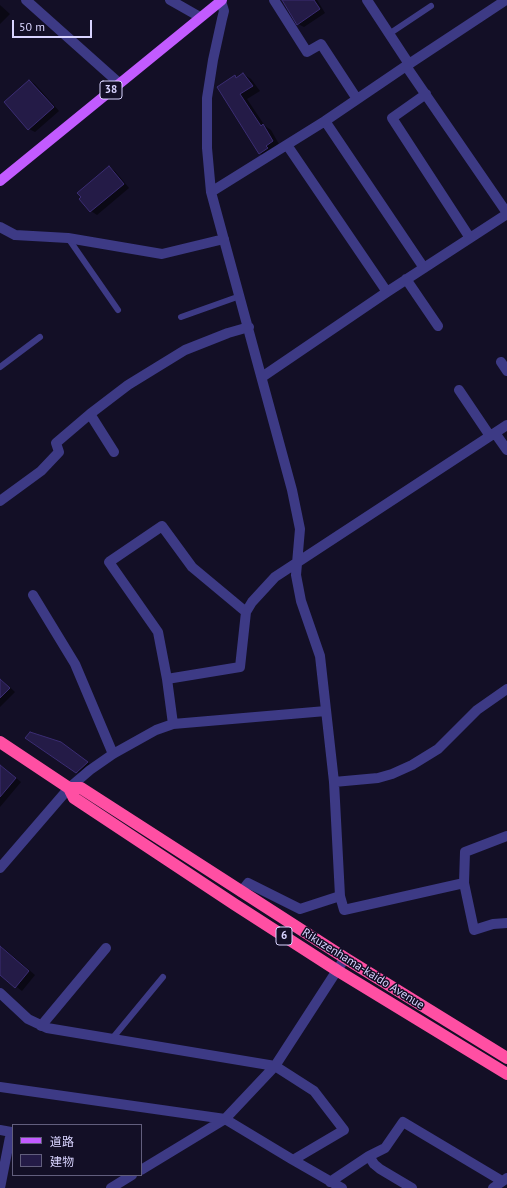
<!DOCTYPE html>
<html>
<head>
<meta charset="utf-8">
<style>
	body { margin:0 }
	#map { position:relative; width:507px; height:1188px; overflow:hidden; background:#130f26; font-family:"PT Sans","Noto Sans JP",sans-serif }
	canvas { display:block }
	.legend { position:absolute; left:12px; top:1124px; width:130px; height:52px; box-sizing:border-box; background:#130f26; border:1px solid #625e7d; margin:0; padding:5px 7px; list-style:none; font-size:12px; color:#d9d4ff }
	.legend li { display:flex; align-items:center; gap:8px; height:20px }
	.legend b { width:20px; border:1px solid #625e7d }
	.scale { position:absolute; left:12px; top:20px; width:80px; height:18px; box-sizing:border-box; border:2px solid #d9d4ff; border-top:0; padding-left:5px; font-size:12px; line-height:14px; white-space:nowrap; color:#d9d4ff; -webkit-text-stroke:3px #130f26; paint-order:stroke }
</style>
</head>
<body>
<div id="map">
<canvas width="507" height="1188"></canvas>
<ul class="legend">
<li><b style="height:5px;background:#c25bff"></b>道路</li>
<li><b style="height:11px;background:#241b47"></b>建物</li>
</ul>
<div class="scale">50 m</div>
</div>
<script>
const context = document.querySelector('canvas').getContext('2d');
context.lineJoin = 'round';
function fillPath(path, color) { context.fillStyle = color; context.fill(path, 'evenodd'); }
const toPath = rows => new Path2D(rows.map(r => 'M' + r).join(''));
function stroke(path, color, width, dash) { context.strokeStyle = color; context.lineWidth = width; context.lineCap = dash ? 'butt' : 'round'; context.setLineDash(dash || []); context.stroke(path); }
function write(font, color, halo, rows, align = 'center') {
  context.font = font + ' "PT Sans",sans-serif'; context.lineWidth = 3; context.setLineDash([]); context.textBaseline = 'middle'; context.strokeStyle = halo; context.fillStyle = color; for (const [text, x, y, turn = 0] of rows) {
    context.save(); context.translate(x, y); context.rotate((+turn || 0) * Math.PI / 180); context.textAlign = isNaN(turn) ? turn : align; if (halo) context.strokeText(text, 0, 0); context.fillText(text, 0, 0); context.restore();
  }
}
fillPath(toPath([
	[283,0,317,0,325,13,304,27,298,24],
	[0,5,10,14,0,24],
	[243,74,251,79,260,91,247,99,265,126,271,130,280,146,267,158,259,153,218,87,235,76,238,78],
	[30,81,35,84,59,111,35,132,29,129],
	[109,167,115,171,129,188,97,215,91,211,80,199],
	[0,678,15,692,0,707],
	[27,737,61,743,93,766,83,776],
	[0,765,21,782,0,807],
	[0,945,35,975,22,991,0,974]
]), '#0007');
const building = toPath([
	[282,0,314,0,320,9,297,25,282,0],
	[243,73,253,86,240,94,261,126,263,124,273,141,266,146,268,148,259,154,217,87,235,75,236,78,243,73],
	[29,80,54,107,28,130,4,102,29,80],
	[109,166,124,184,90,212,79,199,81,197,77,193,109,166],
	[0,679,10,688,0,698,0,679],
	[30,732,61,742,88,762,76,773,25,738,30,732],
	[0,765,16,778,0,797,0,765],
	[0,946,29,971,15,988,0,975,0,946]
]);
fillPath(building, '#241b47');
stroke(building, '#3b2d73', 1);
stroke(toPath([
	[389,34,431,6],
	[68,238,118,310],
	[181,317,240,296],
	[0,367,40,337],
	[111,1040,163,977]
]), '#3d3a85', 6);
stroke(toPath([
	[26,0,119,83],
	[170,0,200,17],
	[274,0,307,52,321,44,357,99],
	[367,0,409,64],
	[221,1,224,11,222,19,213,60,207,98,207,148,211,192,292,490,300,529,296,575,301,601,320,656,334,782,340,896,344,910,464,883],
	[406,66,507,213],
	[426,94,392,118,470,238],
	[325,121,424,268],
	[287,145,387,292],
	[211,192,325,121,406,66,506,0],
	[0,227,15,235,68,238,162,254,224,239],
	[406,279,438,326],
	[501,362,507,371],
	[262,377,387,292,507,214],
	[459,390,490,436],
	[90,414,114,452],
	[495,433,507,450],
	[0,501,41,471,59,452,56,443,90,414,128,385,185,350,228,333,249,327],
	[33,595,75,664,113,754],
	[167,679,240,667,246,612,252,602,275,577,507,425],
	[173,724,167,679,158,632,109,562,162,526,192,567,246,612],
	[334,782,378,778,392,774,412,765,438,749,477,710,507,689],
	[507,836,465,852,464,883,474,930,493,924,507,923],
	[0,868,69,788,90,770,113,754,156,730,173,724,326,711],
	[241,892,248,883,300,909,340,896],
	[0,993,28,1019,47,1028,275,1066,314,1091,344,1130,293,1160],
	[41,1026,106,948],
	[0,1087,225,1119,293,1160,342,1188],
	[0,1130,11,1132,0,1188],
	[369,1156,374,1164,380,1169,412,1188],
	[141,1170,225,1119,275,1066,345,958],
	[330,1182,369,1156,385,1148,403,1122,502,1181],
	[111,1188,132,1175],
	[493,1188,507,1178]
]), '#3d3a85', 10);
stroke(toPath([
	[0,181,222,0]
]), '#c25bff', 10);
stroke(toPath([
	[0,742,69,788,74,798,234,904,338,971,507,1074],
	[69,788,81,788,345,958,507,1058]
]), '#ff4fa3', 12);
for (const [x, y, w] of [
	[111,90,22],
	[284,936,16]
]) { const box = new Path2D(); box.roundRect(x - w / 2, y - 9, w, 18, 3); context.fillStyle = '#130f26'; context.fill(box); stroke(box, '#d9d4ff', 1); }
write('bold 11px', '#d9d4ff', null, [
	["38",111,90],
	["6",284,936]
]);
write('12px', '#d9d4ff', '#130f26', [
	["Rikuzenhama-kaido Avenue",363,969,32]
]);
</script>
</body>
</html>
